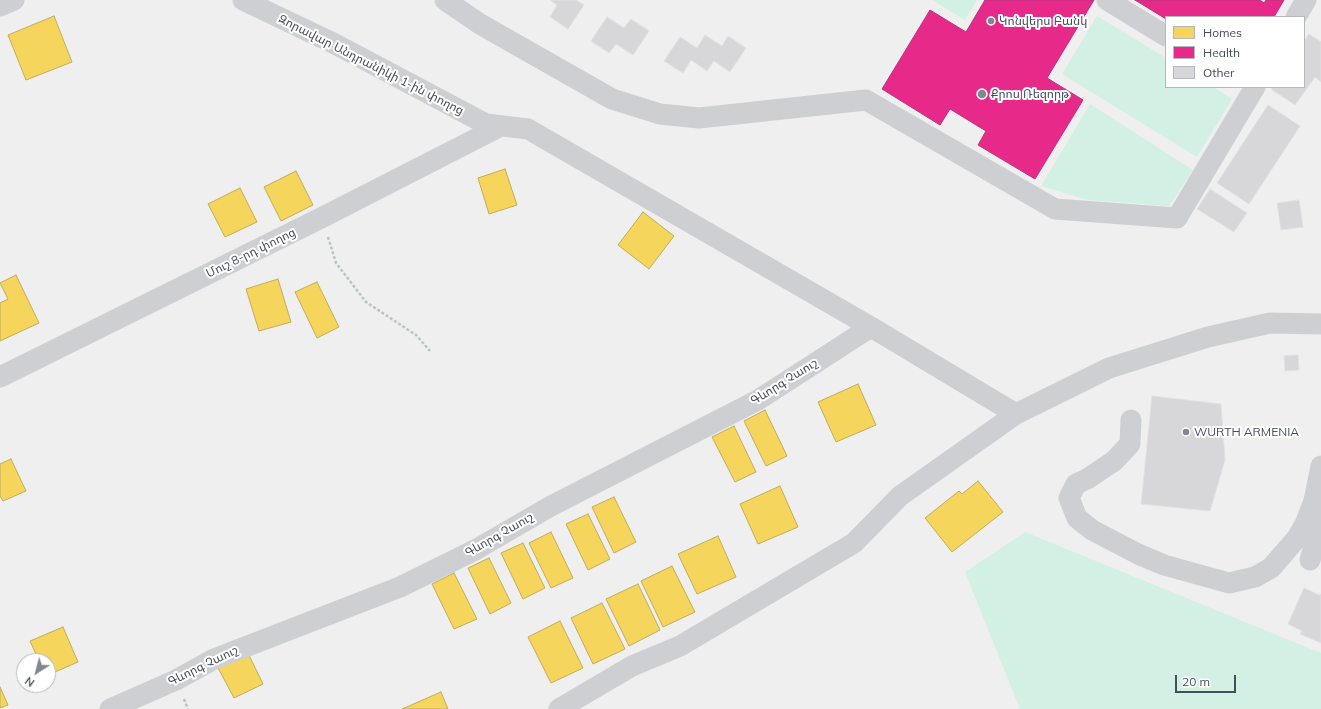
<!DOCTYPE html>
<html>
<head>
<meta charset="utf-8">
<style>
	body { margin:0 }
	#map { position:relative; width:1321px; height:709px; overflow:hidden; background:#f0efef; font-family:Mulish,sans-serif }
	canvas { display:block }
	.legend { position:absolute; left:1165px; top:16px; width:140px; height:72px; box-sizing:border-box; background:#fff; border:1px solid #b5b8be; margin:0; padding:5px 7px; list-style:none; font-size:12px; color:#454d5c }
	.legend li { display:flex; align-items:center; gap:8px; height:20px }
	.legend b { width:20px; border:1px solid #b5b8be }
	.north { position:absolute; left:16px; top:653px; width:40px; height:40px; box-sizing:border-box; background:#fff; border:1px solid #b5b8be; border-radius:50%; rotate:216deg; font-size:11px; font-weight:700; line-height:16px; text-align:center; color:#454d5c }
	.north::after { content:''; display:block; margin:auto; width:14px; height:18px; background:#81868f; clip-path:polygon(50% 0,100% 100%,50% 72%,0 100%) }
	.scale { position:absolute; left:1175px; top:675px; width:61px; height:18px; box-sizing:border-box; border:2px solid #454d5c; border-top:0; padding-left:5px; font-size:12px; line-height:14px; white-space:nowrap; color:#454d5c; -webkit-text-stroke:3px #fff; paint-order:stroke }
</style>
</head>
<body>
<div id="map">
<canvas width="1321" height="709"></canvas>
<ul class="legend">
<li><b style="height:11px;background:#f6d55c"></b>Homes</li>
<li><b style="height:11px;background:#e7298a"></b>Health</li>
<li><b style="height:11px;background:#d7d7d9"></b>Other</li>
</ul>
<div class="north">N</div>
<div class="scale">20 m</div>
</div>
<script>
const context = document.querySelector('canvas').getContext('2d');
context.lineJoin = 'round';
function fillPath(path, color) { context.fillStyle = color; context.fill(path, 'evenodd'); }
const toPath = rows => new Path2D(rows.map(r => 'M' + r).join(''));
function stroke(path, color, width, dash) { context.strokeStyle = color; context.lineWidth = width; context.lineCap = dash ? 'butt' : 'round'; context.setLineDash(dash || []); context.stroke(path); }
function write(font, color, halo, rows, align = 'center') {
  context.font = font + ' Mulish,"Noto Sans Armenian",sans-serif'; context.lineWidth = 4; context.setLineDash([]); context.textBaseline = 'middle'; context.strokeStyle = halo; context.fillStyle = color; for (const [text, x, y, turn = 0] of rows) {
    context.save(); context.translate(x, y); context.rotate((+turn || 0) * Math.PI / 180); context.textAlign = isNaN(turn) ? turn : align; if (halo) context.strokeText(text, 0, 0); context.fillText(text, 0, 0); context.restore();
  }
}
fillPath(toPath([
	[932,0,977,0,965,20],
	[1097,16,1166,58,1166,87,1213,87,1232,99,1197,157,1062,74],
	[1090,104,1193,170,1169,206,1088,200,1041,186],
	[1025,532,1321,653,1321,709,1020,709,965,572]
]), '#d2f0e3');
const homes = toPath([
	[54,16,72,62,26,80,8,35,54,16],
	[505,169,517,205,489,214,478,178,505,169],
	[296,171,313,205,281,221,264,187,296,171],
	[240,188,257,222,225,237,208,204,240,188],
	[643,212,674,236,649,269,618,245,643,212],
	[16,275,39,323,0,341,0,303,8,299,0,283,16,275],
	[278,279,291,322,259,331,246,289,278,279],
	[317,282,339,327,317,338,295,292,317,282],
	[858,384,876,425,836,442,818,402,858,384],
	[765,410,787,456,766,466,744,421,765,410],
	[734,426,756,472,735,482,712,437,734,426],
	[11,459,26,491,3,501,0,496,0,464,11,459],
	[978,481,1003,512,952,552,925,518,959,491,962,494,978,481],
	[780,486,798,527,758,544,740,504,780,486],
	[614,497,636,542,614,553,592,507,614,497],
	[588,514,610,559,588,570,566,524,588,514],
	[551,532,573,578,551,588,529,543,551,532],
	[718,536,736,577,697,594,678,554,718,536],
	[523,543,545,588,523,599,501,553,523,543],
	[489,558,511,603,490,614,468,568,489,558],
	[672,566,695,612,663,627,641,581,672,566],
	[454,573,477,619,454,629,432,584,454,573],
	[638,584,660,630,629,646,606,599,638,584],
	[602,603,625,649,593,664,571,618,602,603],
	[560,621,583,668,551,683,528,637,560,621],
	[63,627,78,662,48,675,48,661,39,661,30,641,63,627],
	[247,651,263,684,234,698,217,666,247,651],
	[0,687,8,705,0,708,0,687],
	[441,692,448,709,402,709,441,692]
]);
fillPath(homes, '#f6d55c');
stroke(homes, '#c1ac5c', 1);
const health = toPath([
	[985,0,1094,0,1047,78,1083,100,1035,179,978,145,986,131,950,109,940,125,882,89,930,10,966,32,985,0],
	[1135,0,1260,0,1264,3,1266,0,1284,0,1274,17,1166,17,1166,19,1135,0]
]);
fillPath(health, '#e7298a');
stroke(health, '#b6347c', 1);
const building = toPath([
	[550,0,576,0,584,5,568,29,550,17,557,5,550,0],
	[607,17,624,28,631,19,649,31,633,55,616,44,609,53,591,41,607,17],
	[1309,34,1321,42,1321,82,1315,77,1295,105,1271,89,1272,87,1304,87,1304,41,1309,34],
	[705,35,722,46,728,36,746,48,730,72,714,61,707,71,691,60,683,73,664,61,680,37,697,48,705,35],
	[1268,105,1300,126,1249,204,1217,183,1268,105],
	[1210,189,1247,213,1234,232,1197,209,1210,189],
	[1299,200,1303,227,1281,230,1277,203,1299,200],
	[1298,355,1299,370,1285,371,1284,356,1298,355],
	[1152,396,1221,404,1225,460,1210,511,1141,504,1152,396],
	[1304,588,1319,595,1321,594,1321,643,1300,634,1302,631,1288,624,1304,588]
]);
fillPath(building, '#d7d7d9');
stroke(building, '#e1e0e2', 1);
stroke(toPath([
	[328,237,336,263,366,302,416,335,430,351],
	[184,699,188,709]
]), '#b9c4c4', 2.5, [3, 2]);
stroke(toPath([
	[243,0,335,44,486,124,528,129,871,327,1016,414],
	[445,0,480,24,612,99,660,114,699,118,866,100,1055,209,1177,218,1255,87],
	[1107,0,1166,36],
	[0,6,14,0],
	[1296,17,1306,0],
	[0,377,323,217,501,126],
	[1131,420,1130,444,1114,461,1087,479,1076,484,1069,498,1077,518,1092,530,1138,554,1164,565,1229,583,1255,577,1271,568,1297,538,1305,524,1314,501],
	[1321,466,1314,501,1321,506],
	[1310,560,1321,523],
	[110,709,176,680,214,659,400,587,475,550,551,506,758,400,871,327],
	[559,709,632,666,680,646,854,543,900,496,1016,414,1109,368,1208,337,1270,323,1321,324]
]), '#cdcfd3', 21);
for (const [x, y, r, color] of [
	[991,21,4,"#81868f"],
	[982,94,5,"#81868f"],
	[1186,432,4,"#81868f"]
]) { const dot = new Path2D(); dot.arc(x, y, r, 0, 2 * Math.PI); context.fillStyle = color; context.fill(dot); stroke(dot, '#fff', 1.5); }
write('12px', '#454d5c', '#fff', [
	["Կոնվերս Բանկ",999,21],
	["Քրոս Ռեզորթ",991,94],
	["WURTH ARMENIA",1194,432]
], 'left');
write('12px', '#454d5c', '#fff', [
	["Զորավար Անդրանիկի 1-ին փողոց",371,65,27],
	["Մուշ 8-րդ փողոց",251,253,-26],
	["Գևորգ Չաուշ",784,382,-32],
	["Գևորգ Չաուշ",499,535,-30],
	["Գևորգ Չաուշ",203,666,-26]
]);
</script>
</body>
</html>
